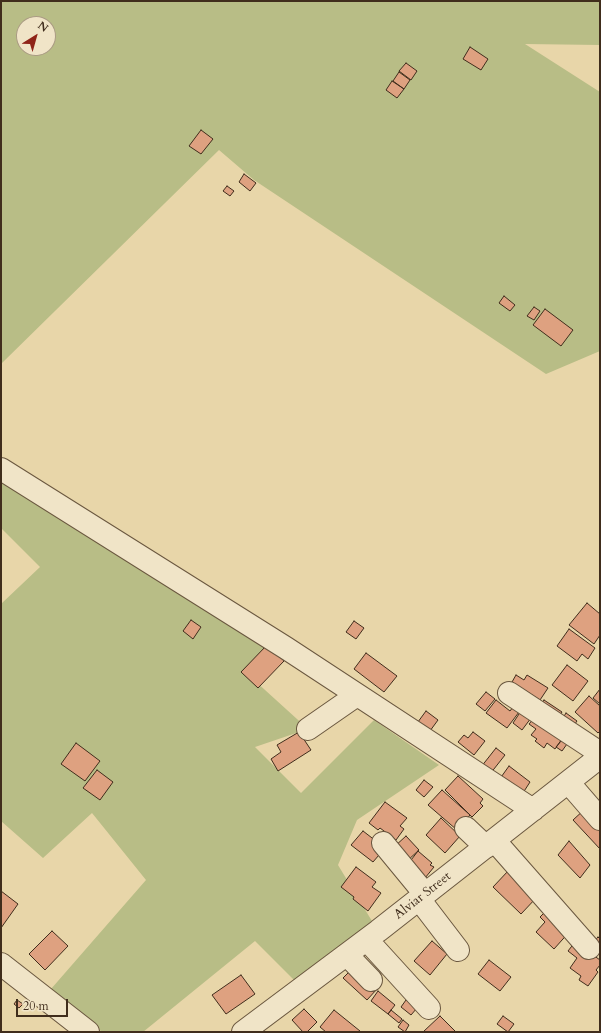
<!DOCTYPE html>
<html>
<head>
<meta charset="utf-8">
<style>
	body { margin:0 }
	#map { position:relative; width:601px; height:1033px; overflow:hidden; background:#e8d6a9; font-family:Cardo,serif }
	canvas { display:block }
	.frame { position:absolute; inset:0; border:2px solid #402d1c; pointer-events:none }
	.north { position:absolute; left:16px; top:16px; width:40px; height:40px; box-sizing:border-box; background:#f0e4c7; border:1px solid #aa9b83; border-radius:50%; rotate:37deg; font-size:11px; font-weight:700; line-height:16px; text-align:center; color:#402d1c }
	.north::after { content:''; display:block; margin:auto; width:14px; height:18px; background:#8f2418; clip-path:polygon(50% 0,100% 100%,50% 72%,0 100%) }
	.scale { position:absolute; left:16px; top:999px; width:52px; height:18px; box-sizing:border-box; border:2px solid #402d1c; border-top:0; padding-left:5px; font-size:12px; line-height:14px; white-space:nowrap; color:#402d1c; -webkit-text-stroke:3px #f0e4c7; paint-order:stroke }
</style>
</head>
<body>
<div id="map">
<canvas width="601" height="1033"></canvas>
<div class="frame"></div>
<div class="north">N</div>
<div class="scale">20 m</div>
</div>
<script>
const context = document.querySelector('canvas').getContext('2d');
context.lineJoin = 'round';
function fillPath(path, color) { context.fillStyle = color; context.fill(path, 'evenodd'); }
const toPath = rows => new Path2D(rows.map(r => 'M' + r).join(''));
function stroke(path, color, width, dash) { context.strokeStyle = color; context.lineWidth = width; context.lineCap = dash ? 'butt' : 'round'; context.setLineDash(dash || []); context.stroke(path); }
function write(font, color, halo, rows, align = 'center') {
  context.font = font + ' Cardo,serif'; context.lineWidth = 3.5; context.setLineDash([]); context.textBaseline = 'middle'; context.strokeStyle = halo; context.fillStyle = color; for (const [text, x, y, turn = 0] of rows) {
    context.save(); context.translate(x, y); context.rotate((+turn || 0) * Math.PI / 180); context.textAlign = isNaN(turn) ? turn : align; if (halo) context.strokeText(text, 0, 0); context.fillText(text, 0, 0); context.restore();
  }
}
fillPath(toPath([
	[1,1,600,1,600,45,525,44,600,92,600,351,546,374,254,180,219,150,1,364],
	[24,24,48,24,48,48,24,48],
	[1,471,286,648,254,680,308,729,255,747,301,793,374,720,439,765,357,820,338,865,378,931,302,988,255,941,143,1032,102,1032,51,989,146,880,92,813,43,858,1,821,1,604,40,567,1,528]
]), '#b8bd86');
const building = toPath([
	[470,47,488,59,481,70,463,59,470,47],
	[406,63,417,71,411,80,399,71,406,63],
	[399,72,410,80,404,89,393,81,399,72],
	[392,81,404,89,397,98,386,90,392,81],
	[201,130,213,139,201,154,189,146,201,130],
	[244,174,256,183,250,191,239,182,244,174],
	[227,186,234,191,230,196,223,191,227,186],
	[504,296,515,305,510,311,499,303,504,296],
	[534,307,540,311,534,320,527,316,534,307],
	[545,309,573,330,561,346,533,325,545,309],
	[587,603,600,614,600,635,594,644,569,625,587,603],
	[191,620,201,627,193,639,183,631,191,620],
	[354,621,364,628,356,639,346,632,354,621],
	[569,629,595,648,588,659,582,654,577,661,557,646,569,629],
	[267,645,284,661,258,688,241,672,267,645],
	[366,653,397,676,384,692,354,669,366,653],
	[567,665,588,681,573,701,552,685,567,665],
	[516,675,524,680,527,675,548,688,540,700,512,682,516,675],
	[600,689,600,704,593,698,600,689],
	[486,692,495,699,485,711,476,704,486,692],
	[589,696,600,706,600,731,598,733,575,712,589,696],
	[496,700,510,711,513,707,519,712,507,728,486,713,496,700],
	[544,700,562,712,556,721,538,709,544,700],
	[523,708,531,718,522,730,513,723,523,708],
	[426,711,438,720,427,735,415,726,426,711],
	[566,713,577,721,572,728,563,718,566,713],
	[536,716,564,736,555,749,547,743,544,748,535,741,537,739,531,735,536,729,529,724,536,716],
	[299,732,311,750,278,771,271,759,281,752,277,745,299,732],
	[473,732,485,741,474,755,458,742,464,735,468,738,473,732],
	[562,740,567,744,562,751,556,747,562,740],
	[76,743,100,761,85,781,61,764,76,743],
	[496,748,505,755,490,774,481,767,496,748],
	[509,766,530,782,521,796,499,780,509,766],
	[97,770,113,782,100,800,83,788,97,770],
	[458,776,483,799,480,803,483,806,472,817,445,790,458,776],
	[424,780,433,787,424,797,416,790,424,780],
	[442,790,470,815,457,830,428,805,442,790],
	[385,802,407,818,400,826,404,829,396,840,380,828,378,830,369,823,385,802],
	[585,809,600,825,600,849,573,820,585,809],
	[441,818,460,836,445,853,426,835,441,818],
	[363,831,385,848,373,862,351,845,363,831],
	[406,836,419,850,407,861,394,847,406,836],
	[569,841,590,865,580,878,558,855,569,841],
	[418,851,432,863,430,865,434,867,425,878,408,864,418,851],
	[356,867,376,882,372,887,381,893,368,911,353,899,354,897,341,887,356,867],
	[509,870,537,897,521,914,493,887,509,870],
	[1,891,18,904,1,928,1,891],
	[548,909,571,930,554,949,536,932,545,922,540,917,548,909],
	[52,931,68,946,45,970,29,954,52,931],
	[598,937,600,939,600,955,590,946,598,937],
	[432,941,447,954,430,975,414,961,432,941],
	[575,942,600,960,600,965,596,970,598,972,588,986,579,980,581,976,570,968,577,958,568,951,575,942],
	[489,960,511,977,500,991,478,974,489,960],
	[351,970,377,989,367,1000,343,978,351,970],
	[241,975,255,994,226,1014,212,995,241,975],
	[378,991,395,1005,388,1014,371,1001,378,991],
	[17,1000,23,1004,19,1008,14,1004,17,1000],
	[406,1000,417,1008,411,1015,401,1007,406,1000],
	[304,1009,317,1022,307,1032,303,1032,292,1020,304,1009],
	[334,1010,360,1031,359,1032,326,1032,320,1027,334,1010],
	[391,1010,402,1019,399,1023,388,1014,391,1010],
	[440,1016,456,1032,423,1032,440,1016],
	[503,1016,514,1024,508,1032,497,1024,503,1016],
	[403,1020,409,1025,405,1032,398,1027,403,1020]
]);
fillPath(building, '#dea180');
stroke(building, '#402d1c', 1);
const minor = toPath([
	[1,469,286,648,533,810],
	[509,693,600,753],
	[308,729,357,695],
	[568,782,600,819],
	[466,828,486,847],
	[494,840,589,948],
	[383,843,425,894],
	[419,899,458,950],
	[367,940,429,1008],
	[347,955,371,980],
	[1,964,88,1032],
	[243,1032,378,931,600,757]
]);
stroke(minor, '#6a573f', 24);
stroke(minor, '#f0e4c7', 22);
write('13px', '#402d1c', '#f0e4c7', [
	["Alviar Street",423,896,-38]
]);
</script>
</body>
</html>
